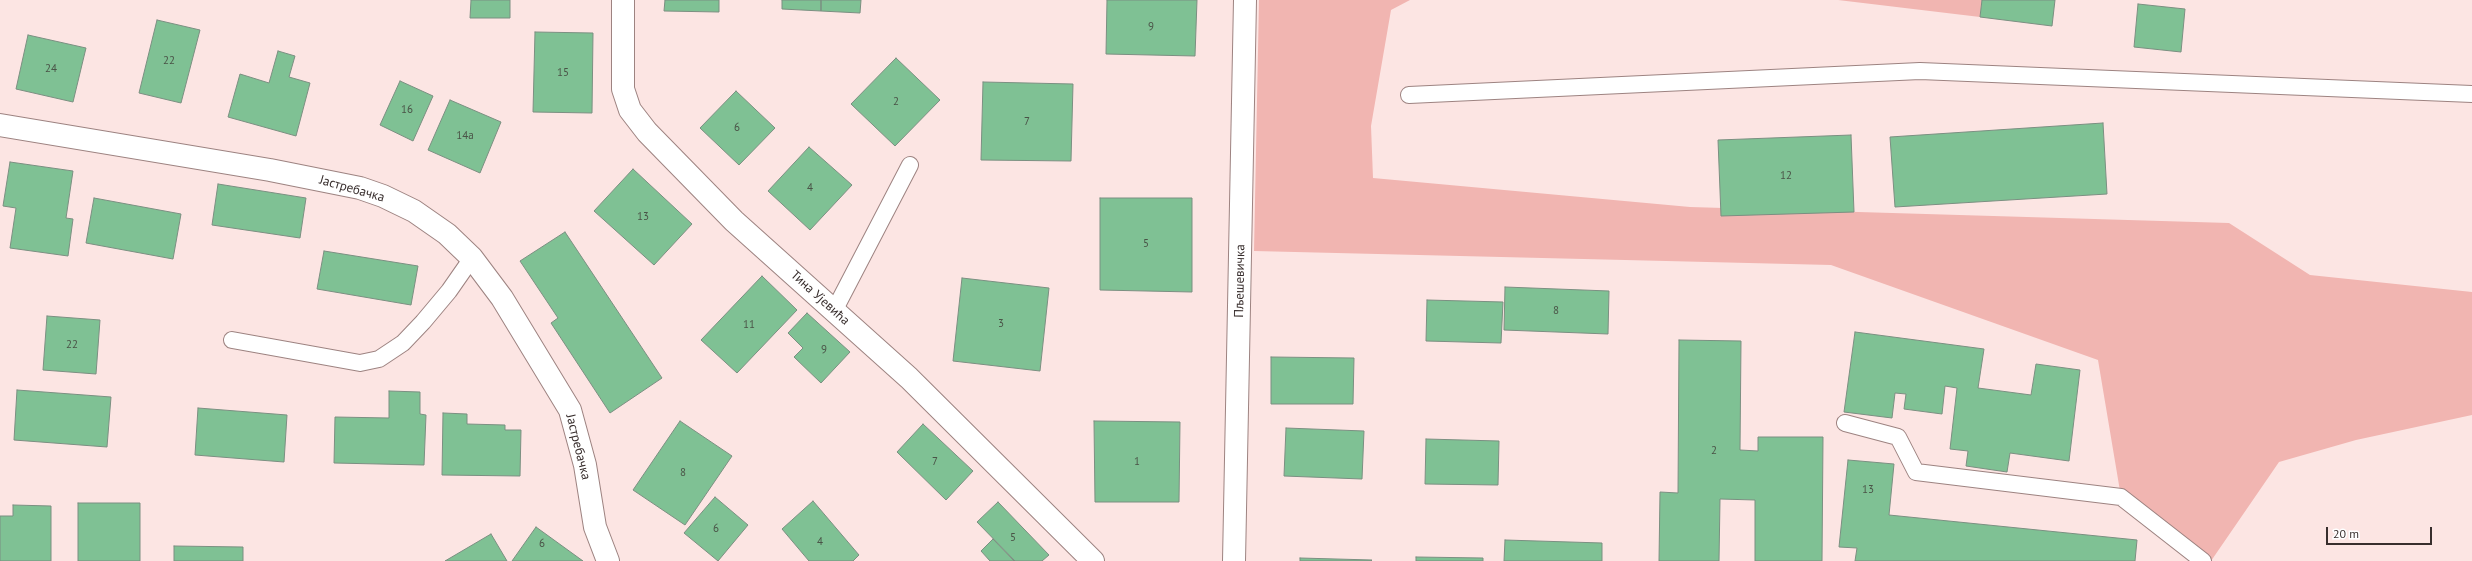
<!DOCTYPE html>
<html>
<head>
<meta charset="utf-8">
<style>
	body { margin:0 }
	#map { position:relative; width:2472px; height:561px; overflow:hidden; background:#fce5e3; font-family:"PT Sans",sans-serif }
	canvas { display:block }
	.scale { position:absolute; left:2326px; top:527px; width:106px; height:18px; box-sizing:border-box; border:2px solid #382e2d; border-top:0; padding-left:5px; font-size:12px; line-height:14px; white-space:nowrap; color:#382e2d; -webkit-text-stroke:3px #fff; paint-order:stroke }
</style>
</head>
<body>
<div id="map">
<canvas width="2472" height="561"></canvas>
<div class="scale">20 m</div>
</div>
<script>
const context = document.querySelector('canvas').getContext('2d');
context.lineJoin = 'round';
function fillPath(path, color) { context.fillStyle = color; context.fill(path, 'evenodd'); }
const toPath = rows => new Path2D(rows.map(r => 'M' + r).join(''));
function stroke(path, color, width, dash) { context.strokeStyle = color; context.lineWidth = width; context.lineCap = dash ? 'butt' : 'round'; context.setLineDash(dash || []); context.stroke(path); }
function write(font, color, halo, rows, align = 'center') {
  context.font = font + ' "PT Sans",sans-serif'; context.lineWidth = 3; context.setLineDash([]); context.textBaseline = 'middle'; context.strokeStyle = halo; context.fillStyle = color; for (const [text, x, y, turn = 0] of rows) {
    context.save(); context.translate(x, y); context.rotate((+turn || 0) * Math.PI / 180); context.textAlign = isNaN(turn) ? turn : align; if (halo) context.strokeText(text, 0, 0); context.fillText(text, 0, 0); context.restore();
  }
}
fillPath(toPath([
	[1259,0,1410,0,1391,10,1371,126,1373,178,1690,207,2229,223,2310,275,2472,292,2472,415,2356,440,2279,462,2211,561,2121,497,2098,360,1831,265,1254,251],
	[1838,0,1982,0,1980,17]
]), '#f1b5b1');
const building = toPath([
	[471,0,510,0,510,18,470,18,471,0],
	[665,0,719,0,719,12,664,11,665,0],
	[782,0,821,0,821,11,782,9,782,0],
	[821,0,861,0,860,13,821,11,821,0],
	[1107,0,1197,0,1195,56,1106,54,1107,0],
	[1982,0,2055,0,2052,26,1980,17,1982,0],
	[2138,4,2185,9,2181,52,2134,47,2138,4],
	[157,20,200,30,181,103,139,93,157,20],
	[535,32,593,33,592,113,533,112,535,32],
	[28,35,86,48,73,102,16,89,28,35],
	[278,51,295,56,289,77,310,83,296,136,228,117,240,74,269,83,278,51],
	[896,58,940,100,895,146,851,104,896,58],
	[400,81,433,96,413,141,380,125,400,81],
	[983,82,1073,84,1071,161,981,160,983,82],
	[736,91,775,128,739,165,700,128,736,91],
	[450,100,501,122,480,173,428,150,450,100],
	[2103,123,2107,194,1895,207,1890,137,2103,123],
	[1851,135,1854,212,1721,216,1718,140,1851,135],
	[809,147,852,185,810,230,768,191,809,147],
	[10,162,73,171,66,218,73,219,68,256,10,248,16,208,3,206,10,162],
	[633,169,692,224,654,265,594,211,633,169],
	[218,184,306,198,300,238,212,225,218,184],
	[94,198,181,214,173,259,86,243,94,198],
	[1100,198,1192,198,1192,292,1100,290,1100,198],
	[565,232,662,378,610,413,551,323,558,318,520,261,565,232],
	[324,251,418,266,411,305,317,289,324,251],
	[762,276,797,310,737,373,701,340,762,276],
	[962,278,1049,288,1040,371,953,361,962,278],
	[1505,287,1609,291,1608,334,1504,330,1505,287],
	[1427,300,1503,302,1501,343,1426,341,1427,300],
	[807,313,850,352,821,383,794,357,803,348,788,333,807,313],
	[47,316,100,320,96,374,43,370,47,316],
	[1855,332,1984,349,1978,388,2031,395,2036,364,2080,370,2069,461,2010,453,2007,472,1966,466,1968,451,1950,449,1957,388,1945,386,1942,414,1904,409,1906,394,1895,393,1892,418,1844,412,1855,332],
	[1679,340,1741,341,1740,450,1758,451,1758,437,1823,437,1822,561,1755,561,1755,500,1720,499,1719,561,1659,561,1660,492,1678,493,1679,340],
	[1271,357,1354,358,1353,404,1271,404,1271,357],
	[17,390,111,397,107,447,14,440,17,390],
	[389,391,420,392,420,414,426,415,424,465,334,463,335,417,389,418,389,391],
	[198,408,287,415,284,462,195,455,198,408],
	[443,413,467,414,467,424,505,425,505,430,521,430,520,476,442,475,443,413],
	[680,421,732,456,685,525,633,490,680,421],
	[1094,421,1180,422,1179,502,1095,502,1094,421],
	[923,424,973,471,946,500,897,452,923,424],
	[1286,428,1364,431,1362,479,1284,476,1286,428],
	[1426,439,1499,441,1498,485,1425,484,1426,439],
	[1848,460,1894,464,1889,515,2137,540,2135,561,1855,561,1857,548,1839,547,1848,460],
	[715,497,748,525,718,561,684,533,715,497],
	[813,501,859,555,853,561,809,561,782,529,813,501],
	[998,502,1049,555,1042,561,1015,561,977,522,998,502],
	[78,503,140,503,140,561,78,561,78,503],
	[13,505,51,506,51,561,0,561,0,516,13,516,13,505],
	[536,527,583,561,512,561,536,527],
	[491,534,507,561,445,561,491,534],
	[993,539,1014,561,990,561,981,551,993,539],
	[1505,540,1602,543,1602,561,1504,561,1505,540],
	[174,546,243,547,243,561,174,561,174,546],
	[1416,557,1483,558,1483,561,1416,561,1416,557],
	[1300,558,1372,560,1371,561,1300,561,1300,558]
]);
fillPath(building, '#7fc194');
stroke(building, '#7b8f81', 1);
const lane = toPath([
	[1409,95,1920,71,2472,94],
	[834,311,910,165],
	[232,340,360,363,379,359,403,343,423,322,449,291,472,258],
	[1845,423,1898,437,1916,472,2121,497,2203,561]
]);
const street = toPath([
	[623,0,623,89,630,110,647,132,734,221,909,378,1093,561],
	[0,125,270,170,360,188,383,196,414,211,447,234,472,258,502,298,570,410,585,465,595,527,608,561],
	[1234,561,1245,0]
]);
stroke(lane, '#9d8381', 18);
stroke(street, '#9d8381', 24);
stroke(lane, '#fff', 16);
stroke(street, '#fff', 22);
write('11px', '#4a5347', null, [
	["9",1151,27],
	["22",169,61],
	["24",51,69],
	["15",563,73],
	["2",896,102],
	["16",407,110],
	["7",1027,122],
	["6",737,128],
	["14a",465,136],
	["12",1786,176],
	["4",810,188],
	["13",643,217],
	["5",1146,244],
	["8",1556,311],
	["3",1001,324],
	["11",749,325],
	["22",72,345],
	["9",824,350],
	["2",1714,451],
	["7",935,462],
	["1",1137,462],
	["8",683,473],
	["13",1868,490],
	["6",716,529],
	["5",1013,538],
	["4",820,542],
	["6",542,544]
]);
write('13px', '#382e2d', '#fff', [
	["Јастребачка",352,189,16],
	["Пљешевичка",1240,281,-89],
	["Тина Ујевића",820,298,42],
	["Јастребачка",578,447,76]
]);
</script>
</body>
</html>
